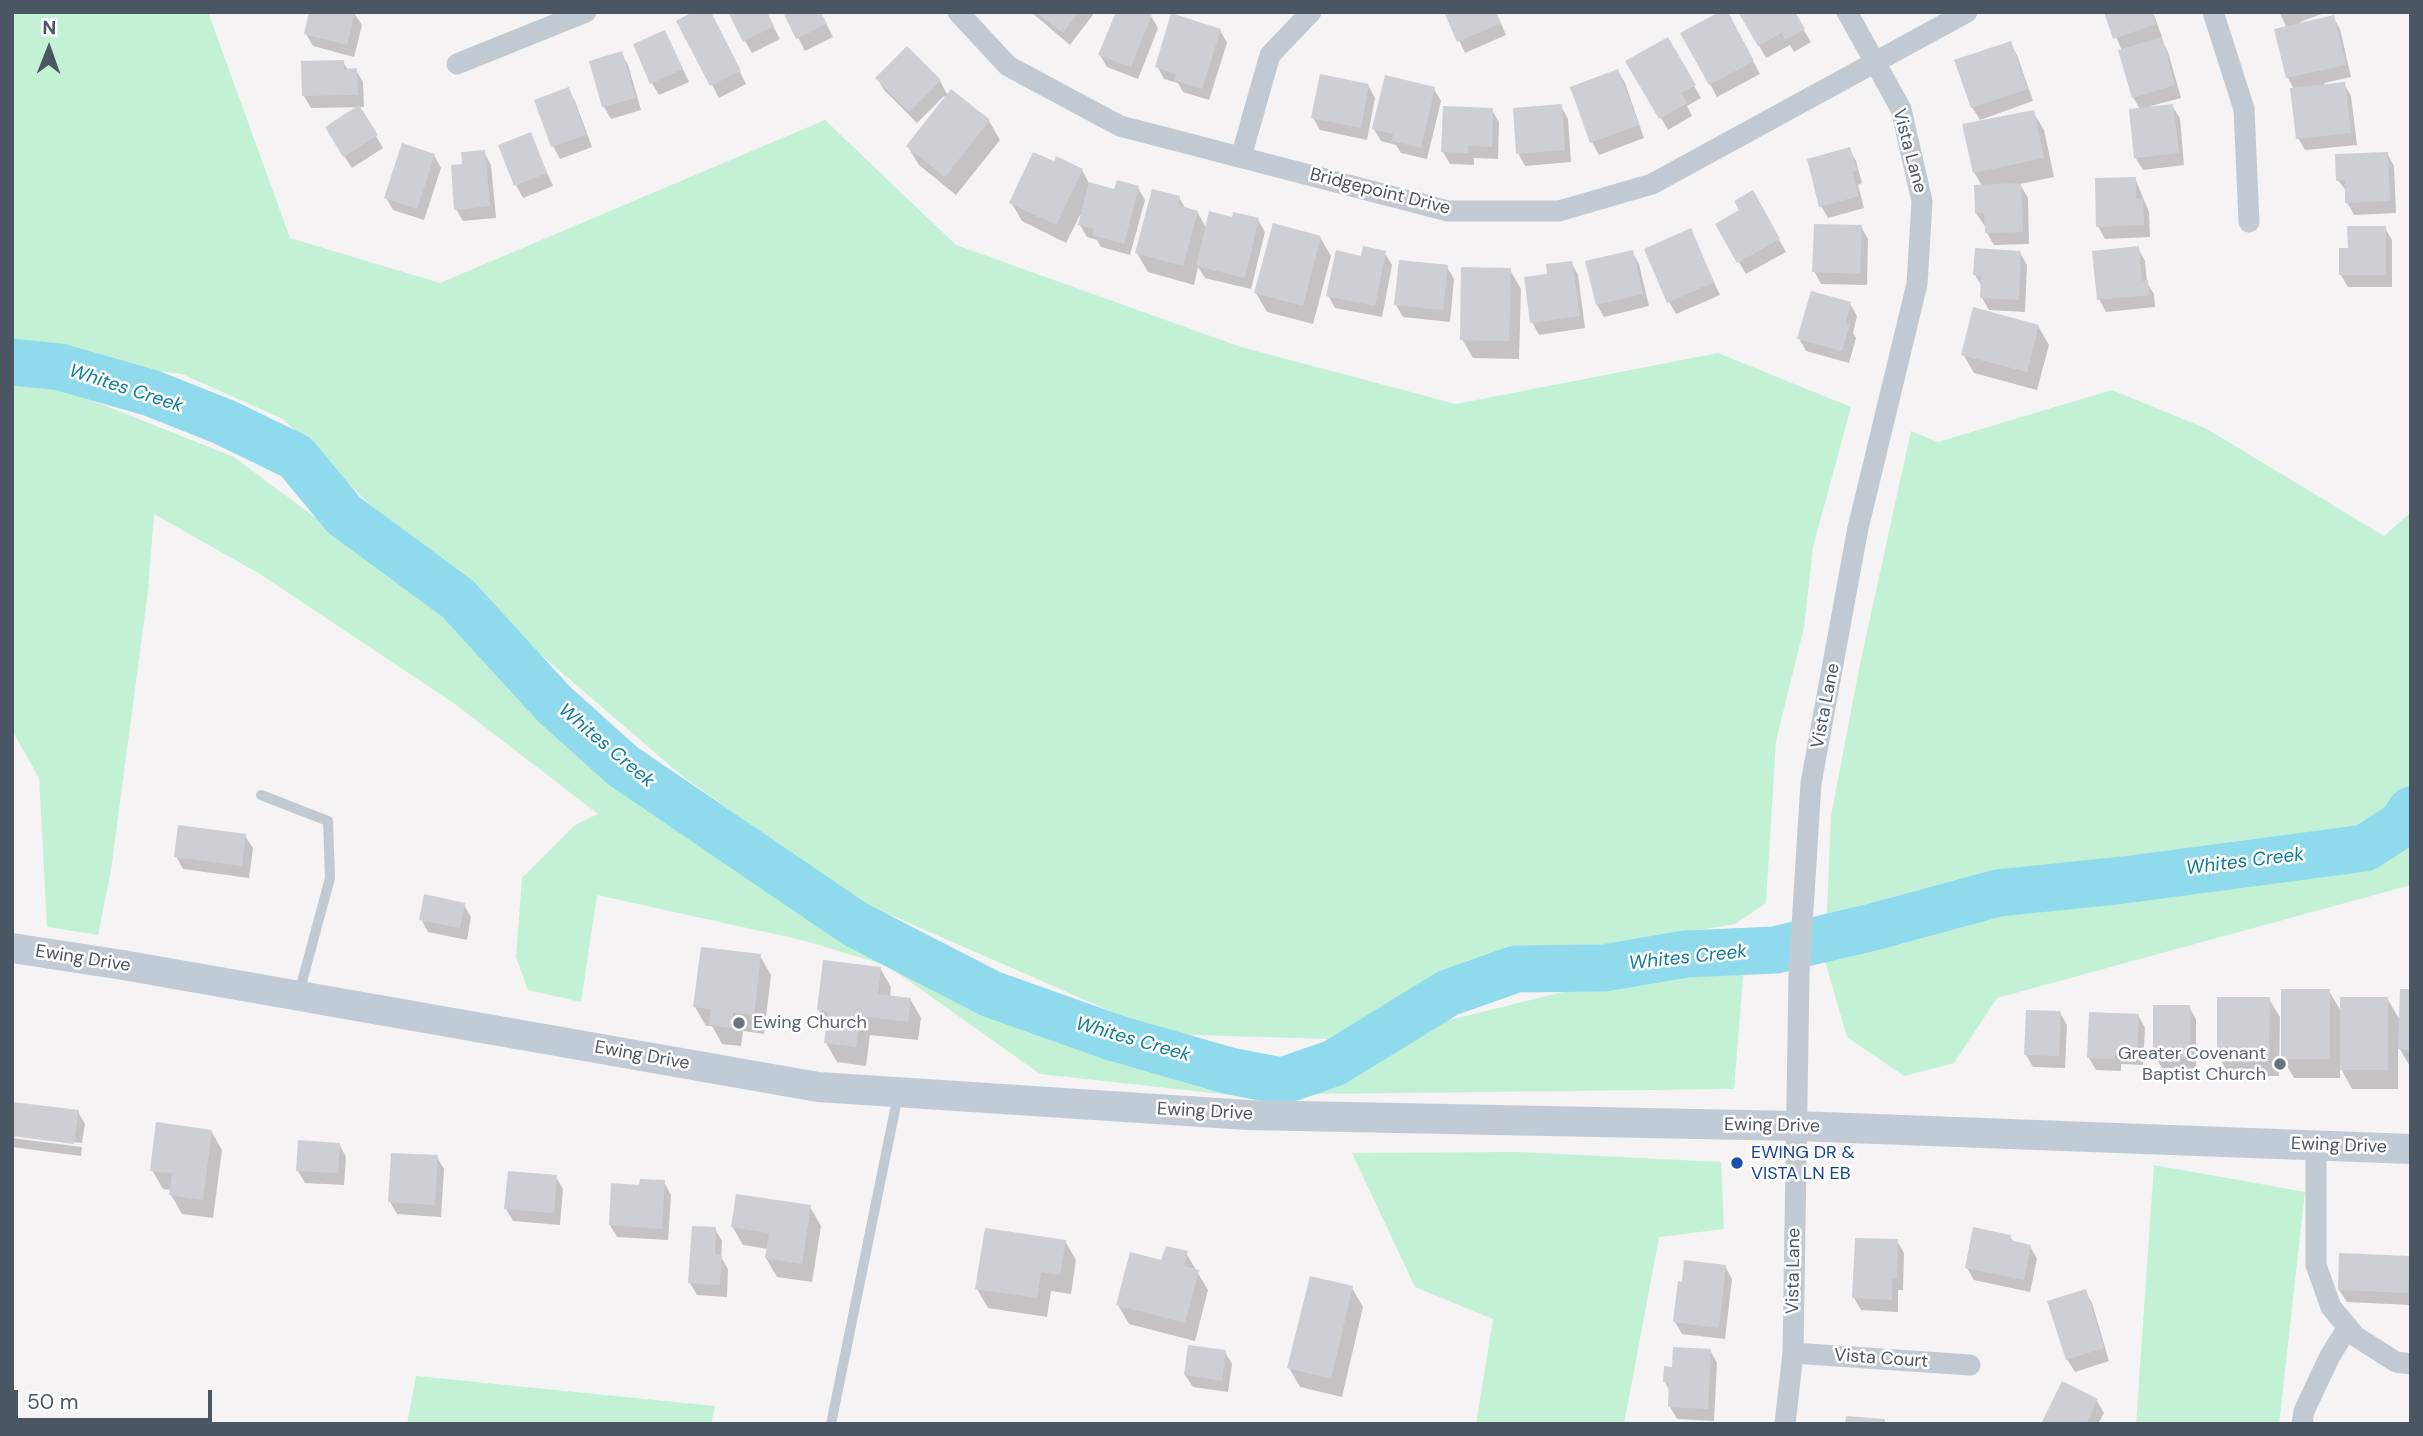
<!DOCTYPE html>
<html>
<head>
<meta charset="utf-8">
<style>
	body { margin:0 }
	#map { position:relative; width:2423px; height:1436px; overflow:hidden; background:#f5f3f3; font-family:"DM Sans",sans-serif }
	canvas { display:block }
	.frame { position:absolute; inset:0; border:14px solid #4a5661; pointer-events:none }
	.north { position:absolute; left:14px; top:14px; width:70px; height:70px; -webkit-text-stroke:5px #fff; paint-order:stroke; rotate:1deg; font-size:19px; font-weight:700; line-height:28px; text-align:center; color:#4a5661 }
	.north::after { content:''; display:block; margin:auto; width:24px; height:32px; background:#4a5661; clip-path:polygon(50% 0,100% 100%,50% 72%,0 100%) }
	.scale { position:absolute; left:14px; top:1390px; width:198px; height:32px; box-sizing:border-box; border:4px solid #4a5661; border-top:0; padding-left:9px; font-size:21px; line-height:24px; white-space:nowrap; color:#4a5661; -webkit-text-stroke:5px #fff; paint-order:stroke }
</style>
</head>
<body>
<div id="map">
<canvas width="2423" height="1436"></canvas>
<div class="frame"></div>
<div class="north">N</div>
<div class="scale">50 m</div>
</div>
<script>
const context = document.querySelector('canvas').getContext('2d');
context.lineJoin = 'round';
function fillPath(path, color) { context.fillStyle = color; context.fill(path, 'evenodd'); }
const toPath = rows => new Path2D(rows.map(r => 'M' + r).join(''));
function stroke(path, color, width, dash) { context.strokeStyle = color; context.lineWidth = width; context.lineCap = dash ? 'butt' : 'round'; context.setLineDash(dash || []); context.stroke(path); }
function write(font, color, halo, rows, align = 'center') {
  context.font = font + ' "DM Sans",sans-serif'; context.lineWidth = 5; context.setLineDash([]); context.textBaseline = 'middle'; context.strokeStyle = halo; context.fillStyle = color; for (const [text, x, y, turn = 0] of rows) {
    context.save(); context.translate(x, y); context.rotate((+turn || 0) * Math.PI / 180); context.textAlign = isNaN(turn) ? turn : align; if (halo) context.strokeText(text, 0, 0); context.fillText(text, 0, 0); context.restore();
  }
}
fillPath(toPath([
	[12,12,208,12,290,238,440,283,825,120,956,245,1241,347,1456,404,1718,353,1851,407,1813,547,1804,627,1776,741,1766,903,1735,924,1627,943,1469,960,1328,1039,1163,1034,854,899,681,775,397,531,283,419,182,374,12,352],
	[12,383,48,383,234,457,446,615,643,800,860,941,1055,1038,1225,1085,1309,1085,1429,1025,1612,980,1744,966,1734,1089,1231,1095,1040,1074,888,966,802,940,597,895,581,1002,528,990,516,957,522,878,575,825,598,814,455,704,260,574,154,514,148,591,111,870,98,935,47,927,39,778,12,730],
	[2112,390,2207,429,2384,536,2411,512,2411,885,1997,998,1954,1063,1904,1076,1847,1037,1825,961,1831,816,1860,664,1911,431,1938,442],
	[1520,1152,1721,1162,1724,1229,1659,1237,1624,1424,1476,1424,1493,1319,1415,1287,1352,1153],
	[2154,1165,2305,1192,2279,1424,2136,1424],
	[416,1376,715,1406,711,1424,407,1424]
]), '#c3f1d5');
fillPath(toPath([
	[766,12,780,39,752,53,745,41],
	[785,12,820,12,833,37,805,51],
	[1031,12,1095,12,1070,45],
	[1446,12,1496,12,1506,35,1465,53],
	[1740,12,1793,12,1811,42,1794,52,1790,45,1766,58],
	[2106,12,2153,12,2162,37,2160,37,2168,52,2181,98,2151,106,2151,108,2172,106,2180,118,2184,165,2143,170,2135,157,2140,109,2133,97,2122,51],
	[2279,12,2327,12,2300,22,2301,24,2333,17,2340,29,2351,77,2324,83,2325,86,2344,84,2351,96,2357,145,2305,150,2298,138,2294,89,2288,78,2277,30,2287,28],
	[354,13,362,25,354,57,313,46,306,34],
	[1151,16,1158,28,1138,79,1107,67,1100,55],
	[714,20,746,84,719,98,679,21],
	[1733,23,1760,74,1717,97,1683,34],
	[1220,30,1227,43,1209,100,1183,92,1178,83,1164,79,1157,66],
	[665,32,689,82,659,95,652,83],
	[1667,39,1701,98,1687,106,1692,116,1668,130,1628,61],
	[2010,43,2017,55,2033,101,1980,120,1972,107],
	[907,49,940,81,948,96,989,121,1000,140,956,195,919,165,908,147,946,98,944,96,917,123,884,90,877,78],
	[621,53,628,65,641,110,611,119,604,107,591,62],
	[343,62,348,70,356,70,363,82,364,107,311,108,304,96],
	[1618,71,1625,83,1644,138,1599,155,1592,142,1572,88],
	[1368,85,1375,98,1367,140,1320,130,1313,118],
	[568,89,575,101,592,147,560,159,553,146,536,101],
	[1434,89,1441,101,1427,159,1401,153,1396,145,1381,141,1374,129],
	[1561,106,1568,119,1571,162,1525,166,1518,153],
	[1492,110,1499,122,1498,159,1474,158,1474,165,1450,164,1443,152],
	[2033,112,2044,130,2054,177,2020,184,2028,198,2029,244,1994,245,1987,233,1987,225,1984,225,1976,213,1982,186,1974,172],
	[530,135,553,186,523,198,516,185],
	[376,136,383,148,352,168,334,140],
	[1849,149,1856,161,1862,183,1858,185,1864,208,1828,218,1821,206],
	[484,152,491,165,496,218,463,221,456,209],
	[2387,153,2394,166,2396,213,2354,215,2347,202,2347,192,2338,180],
	[434,155,441,168,424,220,393,210,386,198],
	[1082,170,1089,183,1116,191,1138,188,1145,200,1130,255,1101,247,1097,240,1087,237,1080,225,1082,215,1080,215,1066,243,1022,221,1011,202],
	[2135,178,2149,212,2150,237,2105,239,2098,226],
	[1752,192,1786,252,1746,274,1717,224,1741,211],
	[1179,198,1186,209,1197,212,1207,229,1233,219,1258,220,1265,232,1251,289,1205,278,1198,267,1194,285,1148,272,1137,253],
	[1861,227,1868,239,1867,285,1821,284,1814,271],
	[2385,228,2392,240,2392,287,2348,287,2341,275,2349,250],
	[1690,231,1720,295,1676,314,1669,302],
	[1320,237,1331,256,1313,324,1267,312,1256,293],
	[2138,248,2145,261,2147,283,2154,294,2155,307,2106,312,2099,299],
	[1632,252,1639,264,1649,306,1604,317,1597,305],
	[1385,253,1392,265,1382,317,1335,308,1328,295],
	[2020,253,2027,265,2025,312,1989,310,1982,298,1983,288,1975,275],
	[1571,262,1578,275,1585,328,1539,335,1532,322],
	[1447,267,1454,279,1450,322,1403,317,1396,305],
	[1510,270,1521,289,1519,359,1473,358,1462,339],
	[1850,304,1857,316,1853,333,1856,338,1849,363,1806,351,1799,338],
	[2038,326,2049,345,2037,390,1974,373,1963,354],
	[245,836,253,848,249,878,183,869,176,856],
	[464,905,471,917,467,940,428,932,421,919],
	[760,956,771,975,764,1034,743,1031,741,1046,722,1044,712,1026,706,1026,695,1007],
	[880,968,891,987,890,997,910,999,921,1018,918,1040,870,1035,866,1066,837,1062,826,1043,828,1027,819,1010],
	[2329,991,2342,1013,2387,998,2401,1022,2411,991,2411,1068,2398,1046,2398,1089,2352,1089,2340,1067,2340,1078,2294,1078,2283,1059],
	[2269,999,2280,1017,2279,1076,2230,1076,2219,1057],
	[2189,1007,2196,1019,2196,1069,2162,1068,2155,1056],
	[2060,1013,2067,1025,2065,1068,2033,1067,2026,1055],
	[2138,1015,2145,1028,2143,1065,2121,1064,2121,1071,2096,1070,2089,1058],
	[78,1112,85,1124,82,1143,12,1134],
	[211,1131,222,1150,213,1218,182,1214,171,1195,172,1190,163,1189,152,1170],
	[12,1138,82,1147,81,1156,12,1147],
	[339,1144,346,1157,344,1185,305,1183,298,1171],
	[437,1157,444,1169,441,1217,397,1214,390,1202],
	[556,1177,563,1189,560,1225,513,1221,506,1209],
	[664,1182,671,1195,668,1240,617,1237,610,1225,641,1187],
	[810,1207,821,1226,812,1282,777,1277,766,1258,768,1249,743,1245,732,1226],
	[715,1229,722,1241,721,1257,728,1269,727,1297,697,1295,690,1283],
	[2010,1236,2014,1243,2030,1246,2037,1259,2030,1292,1974,1280,1967,1268],
	[1065,1241,1076,1260,1071,1294,1051,1291,1047,1317,988,1308,977,1289],
	[1897,1241,1904,1253,1903,1290,1898,1290,1898,1312,1861,1310,1854,1298],
	[1186,1253,1208,1290,1195,1341,1129,1324,1118,1305],
	[2409,1258,2411,1262,2411,1305,2347,1302,2339,1290],
	[1725,1266,1732,1279,1725,1339,1682,1334,1675,1322],
	[1352,1288,1363,1307,1342,1397,1300,1387,1289,1368],
	[2085,1291,2092,1303,2109,1361,2075,1372,2067,1359],
	[1710,1350,1717,1363,1714,1421,1677,1419,1670,1407,1670,1392,1665,1382,1674,1369],
	[1225,1352,1232,1364,1228,1392,1193,1387,1185,1375],
	[2097,1401,2104,1413,2098,1424,2043,1424],
	[22,1419,31,1424,19,1424]
]), '#0003');
stroke(toPath([
	[12,362,60,367,151,393,224,422,296,457,344,515,458,599,554,704,623,766,855,924,991,994,1115,1038,1230,1071,1282,1081,1334,1063,1448,993,1516,969,1604,968,1686,954,1775,950,1873,927,1998,893,2124,880,2365,848,2402,824,2411,810]
]), '#90daee', 47);
fillPath(toPath([
	[309,12,355,12,347,45,304,34],
	[693,12,711,12,741,71,710,86,676,21],
	[728,12,767,12,774,26,743,42],
	[783,12,821,12,827,24,796,39],
	[1035,12,1079,12,1063,33],
	[1116,12,1147,12,1152,14,1131,67,1098,55],
	[1444,12,1496,12,1501,23,1457,42],
	[1719,12,1728,12,1754,61,1709,85,1680,33],
	[1738,12,1795,12,1805,29,1785,40,1782,33,1758,46],
	[2104,12,2152,12,2156,24,2113,39],
	[1171,13,1221,29,1202,89,1174,80,1176,74,1155,67],
	[2334,15,2346,65,2286,78,2274,29],
	[665,30,683,69,650,84,633,44],
	[1668,37,1696,85,1681,93,1687,103,1659,119,1625,61],
	[2162,37,2175,85,2132,98,2118,50],
	[2011,41,2028,89,1971,108,1954,60],
	[907,46,941,80,909,112,875,78],
	[622,51,636,98,602,107,589,61],
	[344,60,344,69,357,68,358,95,302,96,301,61],
	[1618,69,1639,125,1590,143,1570,87],
	[1320,74,1369,84,1361,128,1311,118],
	[1385,75,1435,87,1421,148,1392,141,1393,134,1372,129],
	[2345,82,2351,133,2296,139,2290,88],
	[569,87,586,135,551,147,534,100],
	[951,89,990,120,945,177,906,146],
	[1562,104,1565,150,1516,154,1513,108],
	[2173,104,2179,153,2134,158,2129,109],
	[359,105,378,135,343,157,325,127],
	[1443,106,1493,108,1492,147,1468,146,1468,153,1441,152],
	[2034,110,2044,158,1973,173,1962,124],
	[531,132,547,173,514,186,498,145],
	[402,143,435,154,417,209,384,198],
	[1850,147,1857,171,1852,172,1859,196,1819,207,1807,159],
	[485,150,490,206,454,210,451,165,462,164,461,152],
	[1033,152,1054,161,1056,156,1083,169,1056,225,1009,203],
	[2388,152,2390,201,2345,203,2345,180,2336,181,2335,154],
	[2136,177,2136,199,2143,198,2144,225,2096,227,2095,178],
	[1117,180,1139,186,1124,244,1092,235,1094,229,1078,225,1089,182,1114,189],
	[2021,183,2023,232,1985,233,1984,213,1975,213,1974,185],
	[1152,189,1180,196,1178,205,1198,211,1183,266,1135,253],
	[1753,190,1780,239,1737,263,1715,224,1739,210,1734,201],
	[1209,211,1232,217,1233,212,1259,218,1245,278,1196,266],
	[1273,223,1321,236,1303,306,1254,293],
	[1814,224,1862,225,1860,274,1812,272],
	[2347,226,2386,226,2386,275,2339,275,2339,248,2348,248],
	[1691,228,1714,282,1667,303,1644,249],
	[1363,246,1386,251,1375,306,1326,296,1336,250,1361,256],
	[2139,246,2142,281,2148,280,2149,295,2097,300,2092,251],
	[1975,248,2021,251,2019,300,1980,298,1981,276,1973,275],
	[1633,250,1643,294,1596,305,1585,261],
	[1399,260,1448,265,1443,310,1394,305],
	[1572,261,1580,316,1530,323,1524,277,1547,274,1546,264],
	[1461,267,1511,268,1509,341,1460,340],
	[1811,291,1851,302,1846,323,1850,324,1842,351,1797,339],
	[1973,307,2039,325,2027,372,1961,355],
	[178,825,246,834,242,866,174,857],
	[424,894,465,903,460,928,419,920],
	[701,947,761,954,754,1015,733,1013,731,1028,709,1025,711,1009,693,1007],
	[823,960,881,967,878,994,911,998,908,1022,860,1016,856,1047,824,1043,828,1012,817,1010],
	[2281,989,2330,989,2330,1059,2281,1059],
	[2400,989,2411,989,2411,1050,2398,1049],
	[2217,997,2270,997,2269,1057,2217,1057],
	[2340,997,2388,997,2388,1070,2340,1070],
	[2153,1005,2190,1005,2190,1057,2153,1057],
	[2026,1010,2061,1011,2059,1056,2024,1055],
	[2089,1012,2139,1014,2137,1054,2115,1052,2115,1059,2087,1058],
	[12,1102,79,1110,74,1144,12,1136],
	[156,1122,212,1130,203,1200,169,1195,172,1173,150,1171],
	[298,1140,340,1143,338,1173,296,1171],
	[391,1153,438,1155,435,1205,388,1202],
	[508,1171,557,1175,554,1213,504,1209],
	[640,1179,665,1180,662,1229,609,1225,611,1183,639,1185],
	[736,1194,811,1205,802,1264,765,1258,769,1233,731,1227],
	[692,1226,716,1227,715,1254,722,1255,720,1285,688,1283],
	[1973,1227,2011,1235,2010,1240,2031,1245,2024,1280,1965,1268],
	[985,1228,1066,1240,1060,1275,1041,1272,1037,1298,975,1289],
	[1855,1238,1898,1239,1897,1278,1892,1278,1892,1300,1852,1298],
	[1166,1246,1188,1251,1184,1266,1199,1270,1185,1323,1116,1305,1130,1252,1161,1260],
	[2339,1253,2410,1256,2408,1293,2338,1290],
	[1684,1260,1726,1265,1719,1328,1673,1322,1678,1281,1682,1282],
	[1310,1276,1353,1286,1331,1379,1287,1368],
	[2086,1289,2104,1348,2066,1360,2047,1301],
	[1188,1345,1226,1350,1222,1381,1184,1375],
	[1673,1347,1711,1349,1708,1409,1668,1407,1669,1382,1663,1382,1664,1366,1672,1367],
	[2062,1381,2098,1399,2086,1424,2041,1424],
	[1846,1416,1885,1419,1885,1424,1845,1424]
]), '#cdcfd5');
stroke(toPath([
	[261,795,328,821,330,878,299,993],
	[831,1424,898,1095]
]), '#c1cad2', 10);
stroke(toPath([
	[958,12,1008,66,1120,126,1448,211,1559,211,1652,184,1967,12],
	[2213,12,2244,109,2249,222],
	[457,64,586,12],
	[1241,157,1270,55,1311,12],
	[2316,1145,2316,1265,2331,1307,2355,1336,2396,1362,2411,1364],
	[1793,1353,1970,1365],
	[1785,1424,1793,1353,1799,974,1811,783,1858,528,1917,284,1922,201,1901,109,1847,12],
	[2302,1424,2304,1411,2330,1356,2348,1327]
]), '#c1cad2', 21);
stroke(toPath([
	[12,948,123,965,818,1087,1248,1115,1796,1126,2411,1149]
]), '#c1cbd6', 30);
for (const [x, y, r, color] of [
	[739,1023,7,"#6b7280"],
	[2280,1064,7,"#6b7280"],
	[1737,1163,7,"#1a4fb4"]
]) { const dot = new Path2D(); dot.arc(x, y, r, 0, 2 * Math.PI); context.fillStyle = color; context.fill(dot); stroke(dot, '#fff', 2.5); }
write('18px', '#4a5661', '#fff', [
	["Vista Lane",1909,151,75],
	["Bridgepoint Drive",1380,192,14],
	["Vista Lane",1826,706,-79],
	["Ewing Drive",83,959,9],
	["Ewing Drive",642,1056,10],
	["Ewing Drive",1205,1112,3],
	["Ewing Drive",1772,1126,1],
	["Ewing Drive",2339,1146,2],
	["Vista Lane",1794,1271,-89],
	["Vista Court",1881,1359,4]
]);
write('18px', '#5b616d', '#fff', [
	["Ewing Church",753,1023],
	["Greater Covenant",2266,1054,"right"],
	["Baptist Church",2266,1075,"right"]
], 'left');
write('18px', '#164399', '#fff', [
	["EWING DR &",1751,1153],
	["VISTA LN EB",1751,1174]
], 'left');
write('italic 19px', '#0c7c9b', '#fff', [
	["Whites Creek",126,389,18],
	["Whites Creek",606,746,40],
	["Whites Creek",2245,862,-7],
	["Whites Creek",1688,958,-6],
	["Whites Creek",1133,1040,16]
]);
</script>
</body>
</html>
